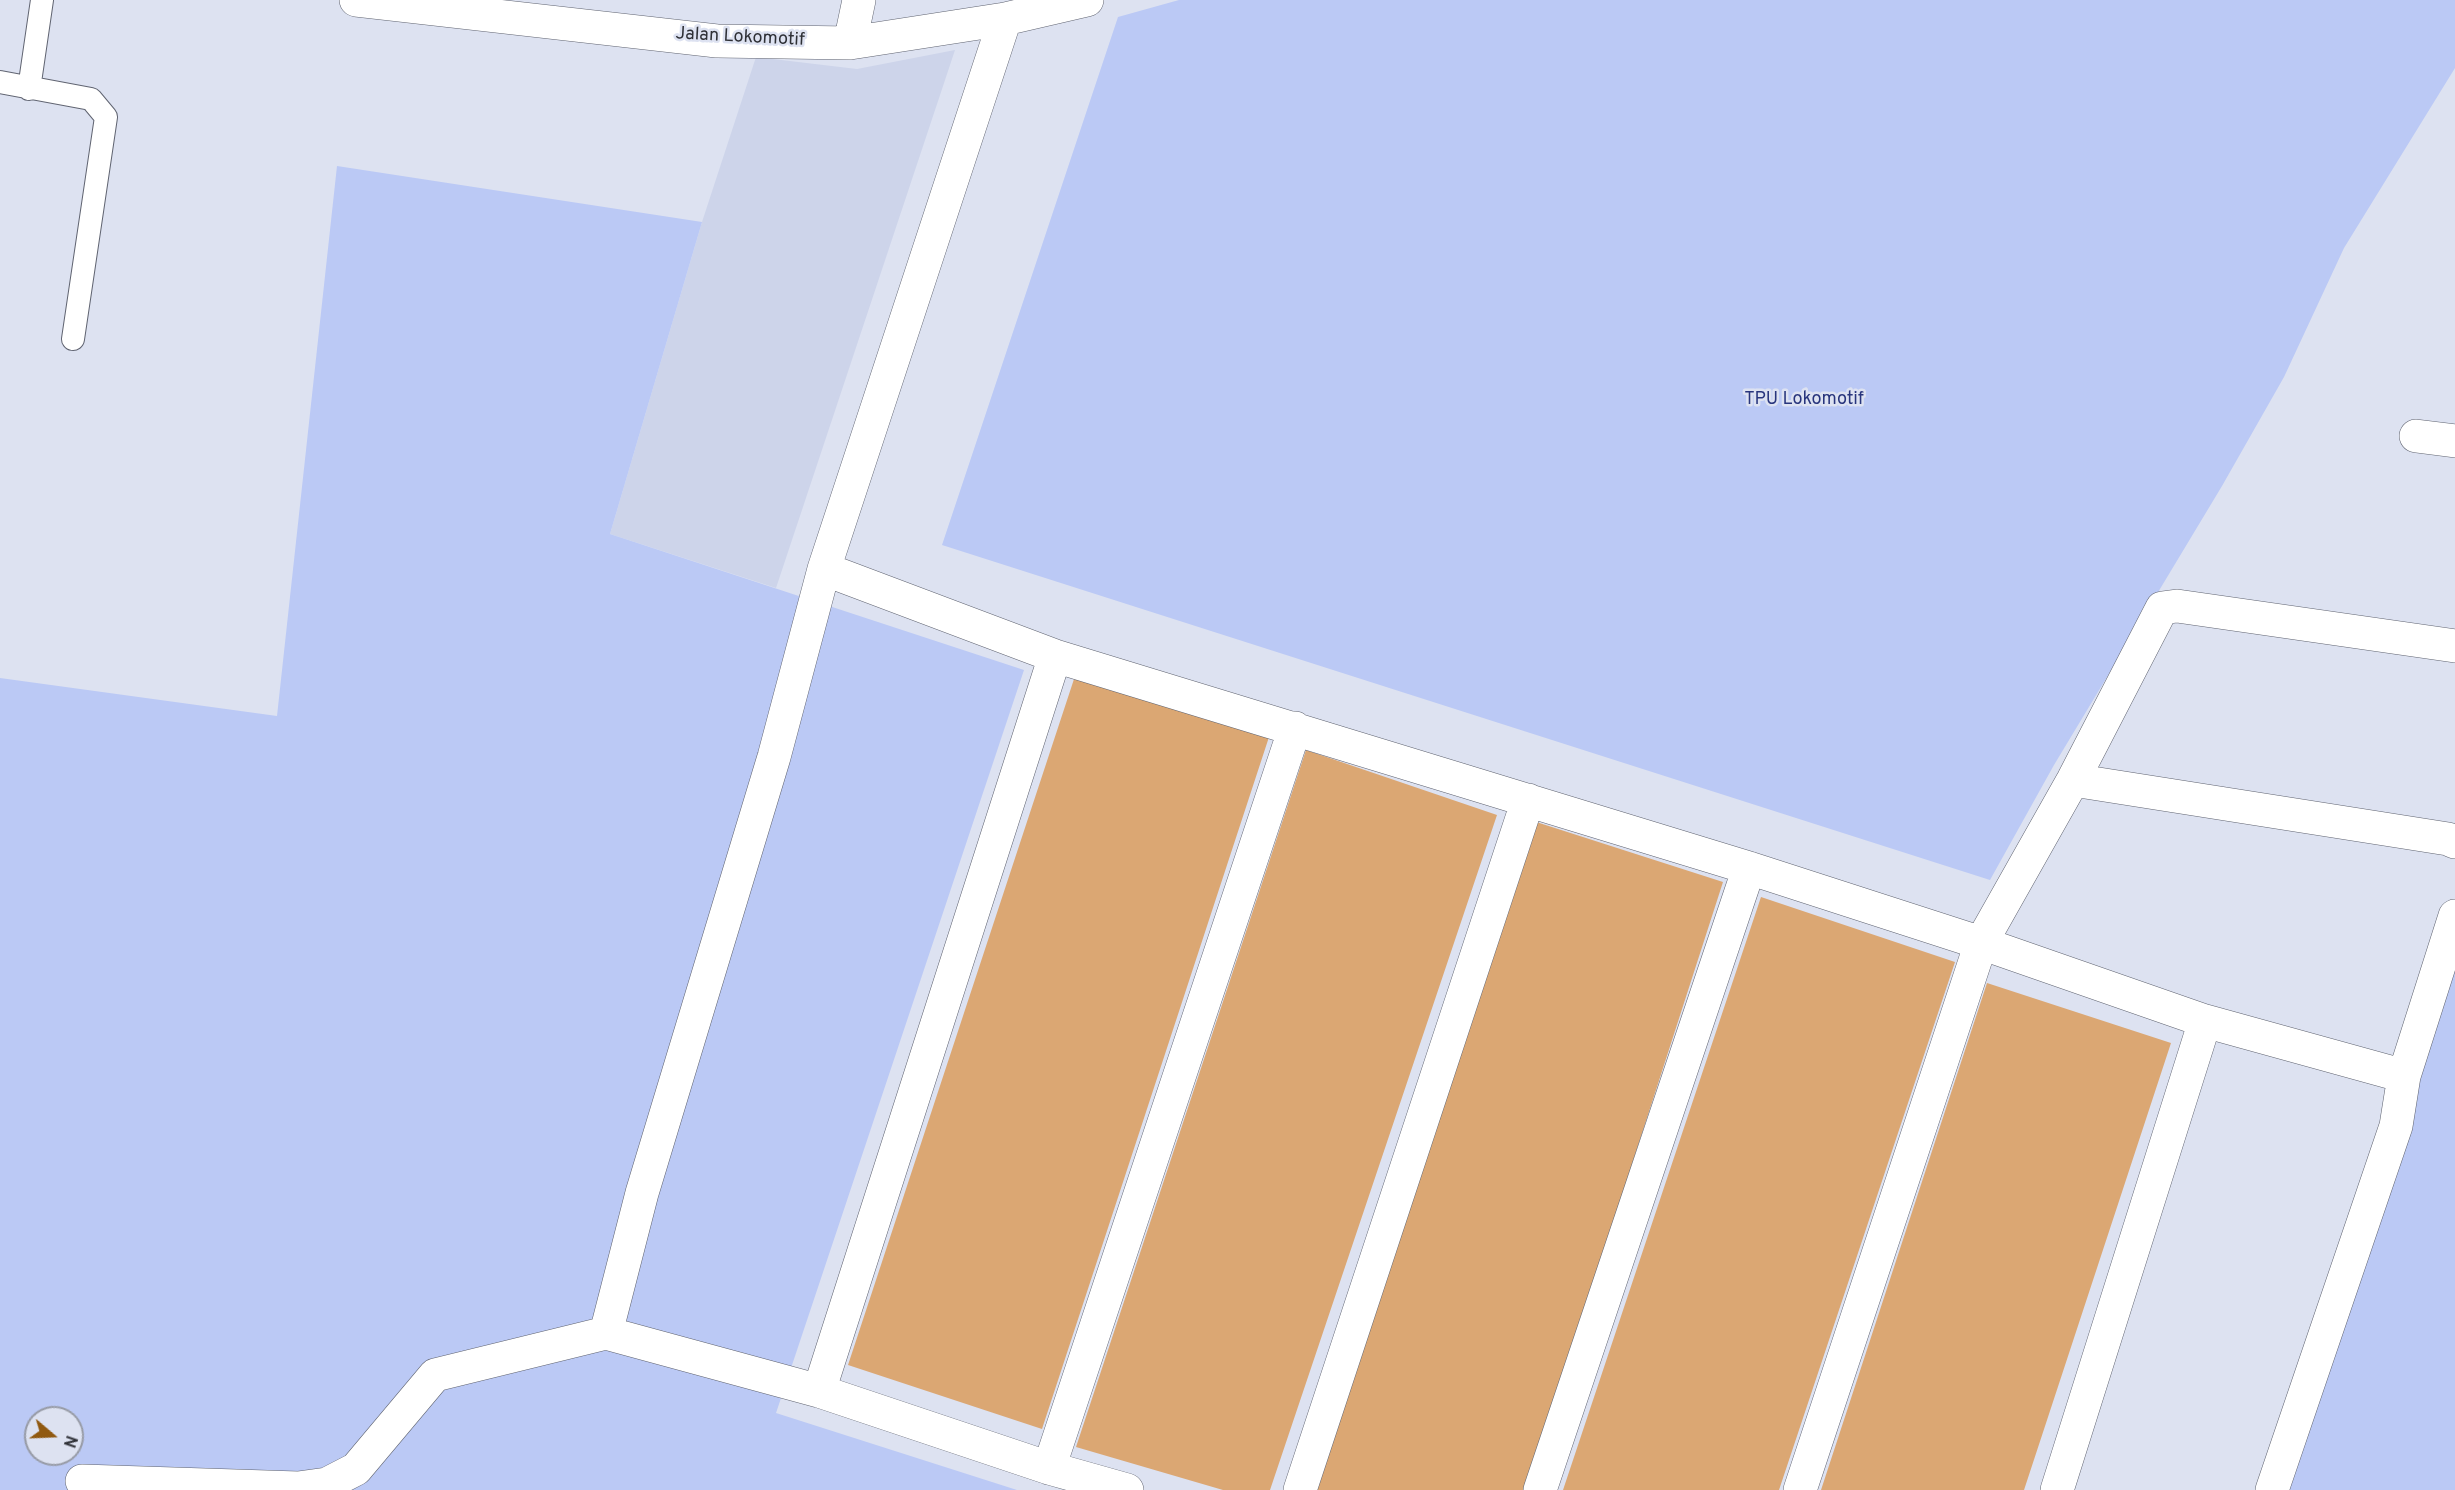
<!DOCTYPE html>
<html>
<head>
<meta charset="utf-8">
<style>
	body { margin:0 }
	#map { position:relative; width:2455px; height:1490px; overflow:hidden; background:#dde2f1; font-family:Overpass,sans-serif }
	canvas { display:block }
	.north { position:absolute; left:24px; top:1406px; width:60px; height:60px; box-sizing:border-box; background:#dde2f1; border:2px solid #979ba6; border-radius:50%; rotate:109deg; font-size:16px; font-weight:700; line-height:24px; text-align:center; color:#2e3036 }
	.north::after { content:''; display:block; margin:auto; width:21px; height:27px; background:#905910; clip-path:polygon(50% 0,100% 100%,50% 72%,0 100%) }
</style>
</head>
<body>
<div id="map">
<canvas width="2455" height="1490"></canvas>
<div class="north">N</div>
</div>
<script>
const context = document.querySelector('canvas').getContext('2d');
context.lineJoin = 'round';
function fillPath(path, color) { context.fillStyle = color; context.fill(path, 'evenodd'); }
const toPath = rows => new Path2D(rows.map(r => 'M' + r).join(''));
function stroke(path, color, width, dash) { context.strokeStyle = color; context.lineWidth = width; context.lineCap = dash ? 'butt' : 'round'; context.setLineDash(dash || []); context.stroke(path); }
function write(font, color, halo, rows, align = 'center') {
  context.font = font + ' Overpass,sans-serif'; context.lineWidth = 5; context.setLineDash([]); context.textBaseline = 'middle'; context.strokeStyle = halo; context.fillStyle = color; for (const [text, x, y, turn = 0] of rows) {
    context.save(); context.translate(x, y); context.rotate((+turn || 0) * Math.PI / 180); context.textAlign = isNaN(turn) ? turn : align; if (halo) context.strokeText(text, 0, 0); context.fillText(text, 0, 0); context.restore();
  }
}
fillPath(toPath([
	[955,50,776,588,610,534,702,222,756,57,857,69]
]), '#cdd4ea');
fillPath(toPath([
	[1179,0,2455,0,2455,68,2344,248,2284,377,2222,486,2054,765,1990,880,942,545,1118,17],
	[337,166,702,222,610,534,1024,670,776,1413,1017,1490,0,1490,0,678,277,716],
	[36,1418,72,1418,72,1454,36,1454],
	[2455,959,2455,1490,2289,1490]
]), '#bbc9f5');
fillPath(toPath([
	[1076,673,1269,737,1042,1429,848,1365],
	[1306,750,1497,815,1270,1490,1223,1490,1076,1447],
	[1530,820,1723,882,1527,1490,1313,1490],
	[1761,897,1955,962,1779,1490,1563,1490],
	[1987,983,2171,1043,2024,1490,1821,1490]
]), '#dba773');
const service = toPath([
	[0,82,91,99,106,117,73,339],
	[29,89,42,0]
]);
const minor = toPath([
	[356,0,717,41,850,43,1005,19,1087,0],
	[1005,19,824,569,774,757,642,1193,606,1333,819,1391,1049,1468,1127,1490],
	[850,43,859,0],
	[2416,436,2455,441],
	[824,569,1055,656,1749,868,1981,943,2205,1021,2404,1076,2396,1126,2272,1490],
	[2073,780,2448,839,2455,842],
	[2404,1076,2455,916],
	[819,1391,1055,656],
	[1049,1468,1295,728],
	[82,1481,298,1488,327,1484,356,1469,435,1375,606,1333],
	[1300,1490,1528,800],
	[1540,1490,1749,868],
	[1800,1490,1981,943,2073,780,2162,608,2177,606,2455,646],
	[2057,1490,2205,1021]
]);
stroke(service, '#606471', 24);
stroke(minor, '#606471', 34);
stroke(service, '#fff', 22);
stroke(minor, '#fff', 33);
write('18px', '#2e3036', '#dde2f1', [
	["Jalan Lokomotif",740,38,3]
]);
write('18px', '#28357d', '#dde2f1', [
	["TPU Lokomotif",1804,400]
]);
</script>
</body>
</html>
